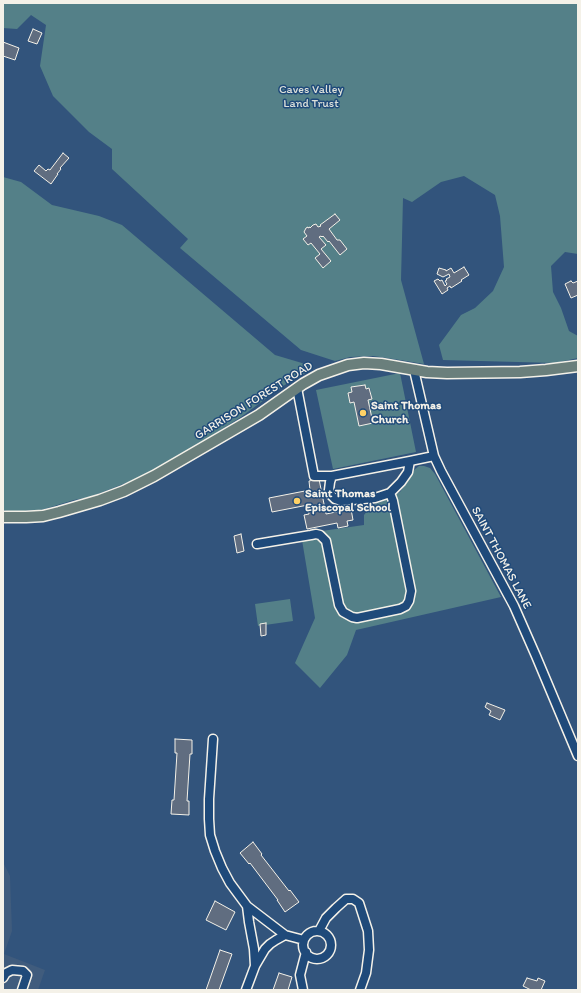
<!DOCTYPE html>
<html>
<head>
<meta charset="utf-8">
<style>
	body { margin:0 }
	#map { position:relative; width:581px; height:993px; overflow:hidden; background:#32547c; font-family:Itim,sans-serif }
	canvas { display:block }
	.frame { position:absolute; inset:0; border:4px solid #f4f1e8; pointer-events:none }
</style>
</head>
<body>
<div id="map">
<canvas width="581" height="993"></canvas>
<div class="frame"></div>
</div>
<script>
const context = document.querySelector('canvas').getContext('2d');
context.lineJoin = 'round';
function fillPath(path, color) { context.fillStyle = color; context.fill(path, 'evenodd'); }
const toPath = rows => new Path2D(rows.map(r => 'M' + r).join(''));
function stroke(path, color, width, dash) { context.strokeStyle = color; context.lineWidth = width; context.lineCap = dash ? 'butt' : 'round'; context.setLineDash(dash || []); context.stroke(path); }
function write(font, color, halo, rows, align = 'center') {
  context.font = font + ' Itim,sans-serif'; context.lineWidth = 3; context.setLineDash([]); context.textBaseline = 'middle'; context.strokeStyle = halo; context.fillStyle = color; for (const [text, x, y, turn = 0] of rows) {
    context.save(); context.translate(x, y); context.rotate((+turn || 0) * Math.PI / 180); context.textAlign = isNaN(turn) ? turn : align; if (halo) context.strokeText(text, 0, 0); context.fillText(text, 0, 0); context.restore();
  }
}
fillPath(toPath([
	[3,862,10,876,12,931,4,954,45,970,38,990,3,990]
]), '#405c7d');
fillPath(toPath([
	[3,3,578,3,578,254,565,252,551,266,553,292,561,308,569,331,578,336,578,358,555,363,443,360,439,345,461,315,475,308,493,291,504,267,500,216,495,195,464,176,441,182,412,202,403,198,401,280,424,364,400,360,373,356,350,357,335,361,301,350,180,248,188,239,112,169,112,149,89,132,53,96,40,66,46,25,31,15,17,29,3,28],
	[3,177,21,182,52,205,99,216,122,225,275,355,312,366,307,372,283,386,241,417,154,472,90,497,74,500,41,510,24,511,14,513,3,510],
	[400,373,416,452,333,469,316,390],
	[364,385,366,389,370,388,372,399,368,400,372,423,359,426,354,402,350,403,348,393,352,392,351,387],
	[419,466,424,466,430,468,435,474,501,597,356,630,347,655,320,688,295,663,315,618,301,534,364,525,364,515,371,506,388,499,400,492,408,481,414,470],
	[290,599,293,621,258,626,255,604]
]), '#548088');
const building = toPath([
	[33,29,42,33,37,44,28,41,33,29],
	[3,42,19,48,15,60,3,56,3,42],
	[63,153,69,158,60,168,61,169,57,174,58,174,51,184,34,171,39,165,46,171,48,169,50,170,63,153],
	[335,214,340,220,329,229,337,240,340,240,347,249,340,255,329,241,328,242,323,236,322,237,321,236,319,237,326,245,321,249,331,261,323,268,315,258,320,254,311,243,308,245,303,239,307,236,304,232,306,228,308,227,308,228,310,227,310,228,313,225,316,224,318,227,321,226,320,225,335,214],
	[464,267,469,275,461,280,462,281,451,288,450,286,447,288,448,290,442,294,434,281,438,279,440,281,442,280,445,286,447,284,445,281,447,280,446,279,450,277,449,274,443,277,437,274,439,268,446,270,446,271,451,268,454,273,464,267],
	[571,281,573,283,578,281,578,295,571,298,565,284,571,281],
	[365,385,366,389,369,388,372,399,368,400,373,423,359,426,354,402,350,403,348,393,352,392,351,387,365,385],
	[319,479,326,514,351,509,353,520,347,521,348,526,338,528,337,523,307,529,304,515,309,514,308,505,272,512,269,498,310,490,309,481,319,479],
	[241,534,244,551,237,553,234,536,241,534],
	[266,623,266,635,261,636,260,624,266,623],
	[487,703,505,710,500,720,489,715,491,711,485,707,487,703],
	[175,739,192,740,192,754,190,754,187,801,189,801,189,815,171,814,172,800,174,800,177,753,175,753,175,739],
	[253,842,262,854,261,855,289,891,290,890,299,902,285,912,277,900,278,900,250,863,249,864,240,853,253,842],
	[215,901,235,912,226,930,206,920,215,901],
	[220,950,232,954,219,990,206,990,220,950],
	[279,973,292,977,288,990,273,990,279,973],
	[527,978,537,981,538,978,545,981,541,990,531,990,523,986,527,978]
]);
fillPath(building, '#606d80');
stroke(building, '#f4f1e8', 1);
const minor = toPath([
	[414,370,434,456,441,471,514,606,536,656,578,756],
	[297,388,314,476,332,476],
	[410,461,408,472,401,482,390,493,375,498,341,501,335,499,331,495,329,490,330,482,332,476,410,461,434,456],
	[257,544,311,535,316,534,320,535,326,541,339,605,343,612,352,617,357,618,400,609,406,606,409,601,411,591,393,501,390,493],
	[213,739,209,799,209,819,210,835,215,851,222,868,230,883,247,906,249,922,254,949,255,966],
	[247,906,285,935],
	[319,931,326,918,336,908,346,899,353,899,359,903,368,931,369,950,366,973,360,990],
	'303 945a14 14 0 1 1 28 0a14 14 0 1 1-28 0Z',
	[3,978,6,973,12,970,23,971,27,975,22,990],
	[246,990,255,966,265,949,270,944,276,940,285,935,304,940],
	[303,990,300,975,306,952]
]);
const major = toPath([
	[3,517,26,517,43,516,59,512,100,500,124,491,154,476,259,415,303,384,319,375,348,365,364,363,381,364,427,372,447,373,520,372,546,370,578,366]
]);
stroke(minor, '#f4f1e8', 11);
stroke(major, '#f4f1e8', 13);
stroke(minor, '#1f4a7a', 8);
stroke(major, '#6a7f7c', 10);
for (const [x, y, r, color] of [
	[363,413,4,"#ffd166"],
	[297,501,4,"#ffd166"]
]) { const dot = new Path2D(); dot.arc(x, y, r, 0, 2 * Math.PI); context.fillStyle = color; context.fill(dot); stroke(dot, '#1f4a7a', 1.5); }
write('12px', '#dce0da', '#1f4a7a', [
	["Caves Valley",311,90],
	["Land Trust",311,104]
]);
write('12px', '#f4f1e8', '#1f4a7a', [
	["GARRISON FOREST ROAD",254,401,-32],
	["SAINT THOMAS LANE",501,558,62]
]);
write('bold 12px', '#f4f1e8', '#1f4a7a', [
	["Saint Thomas",371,406],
	["Church",371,420],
	["Saint Thomas",305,494],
	["Episcopal School",305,508]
], 'left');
</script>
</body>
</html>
